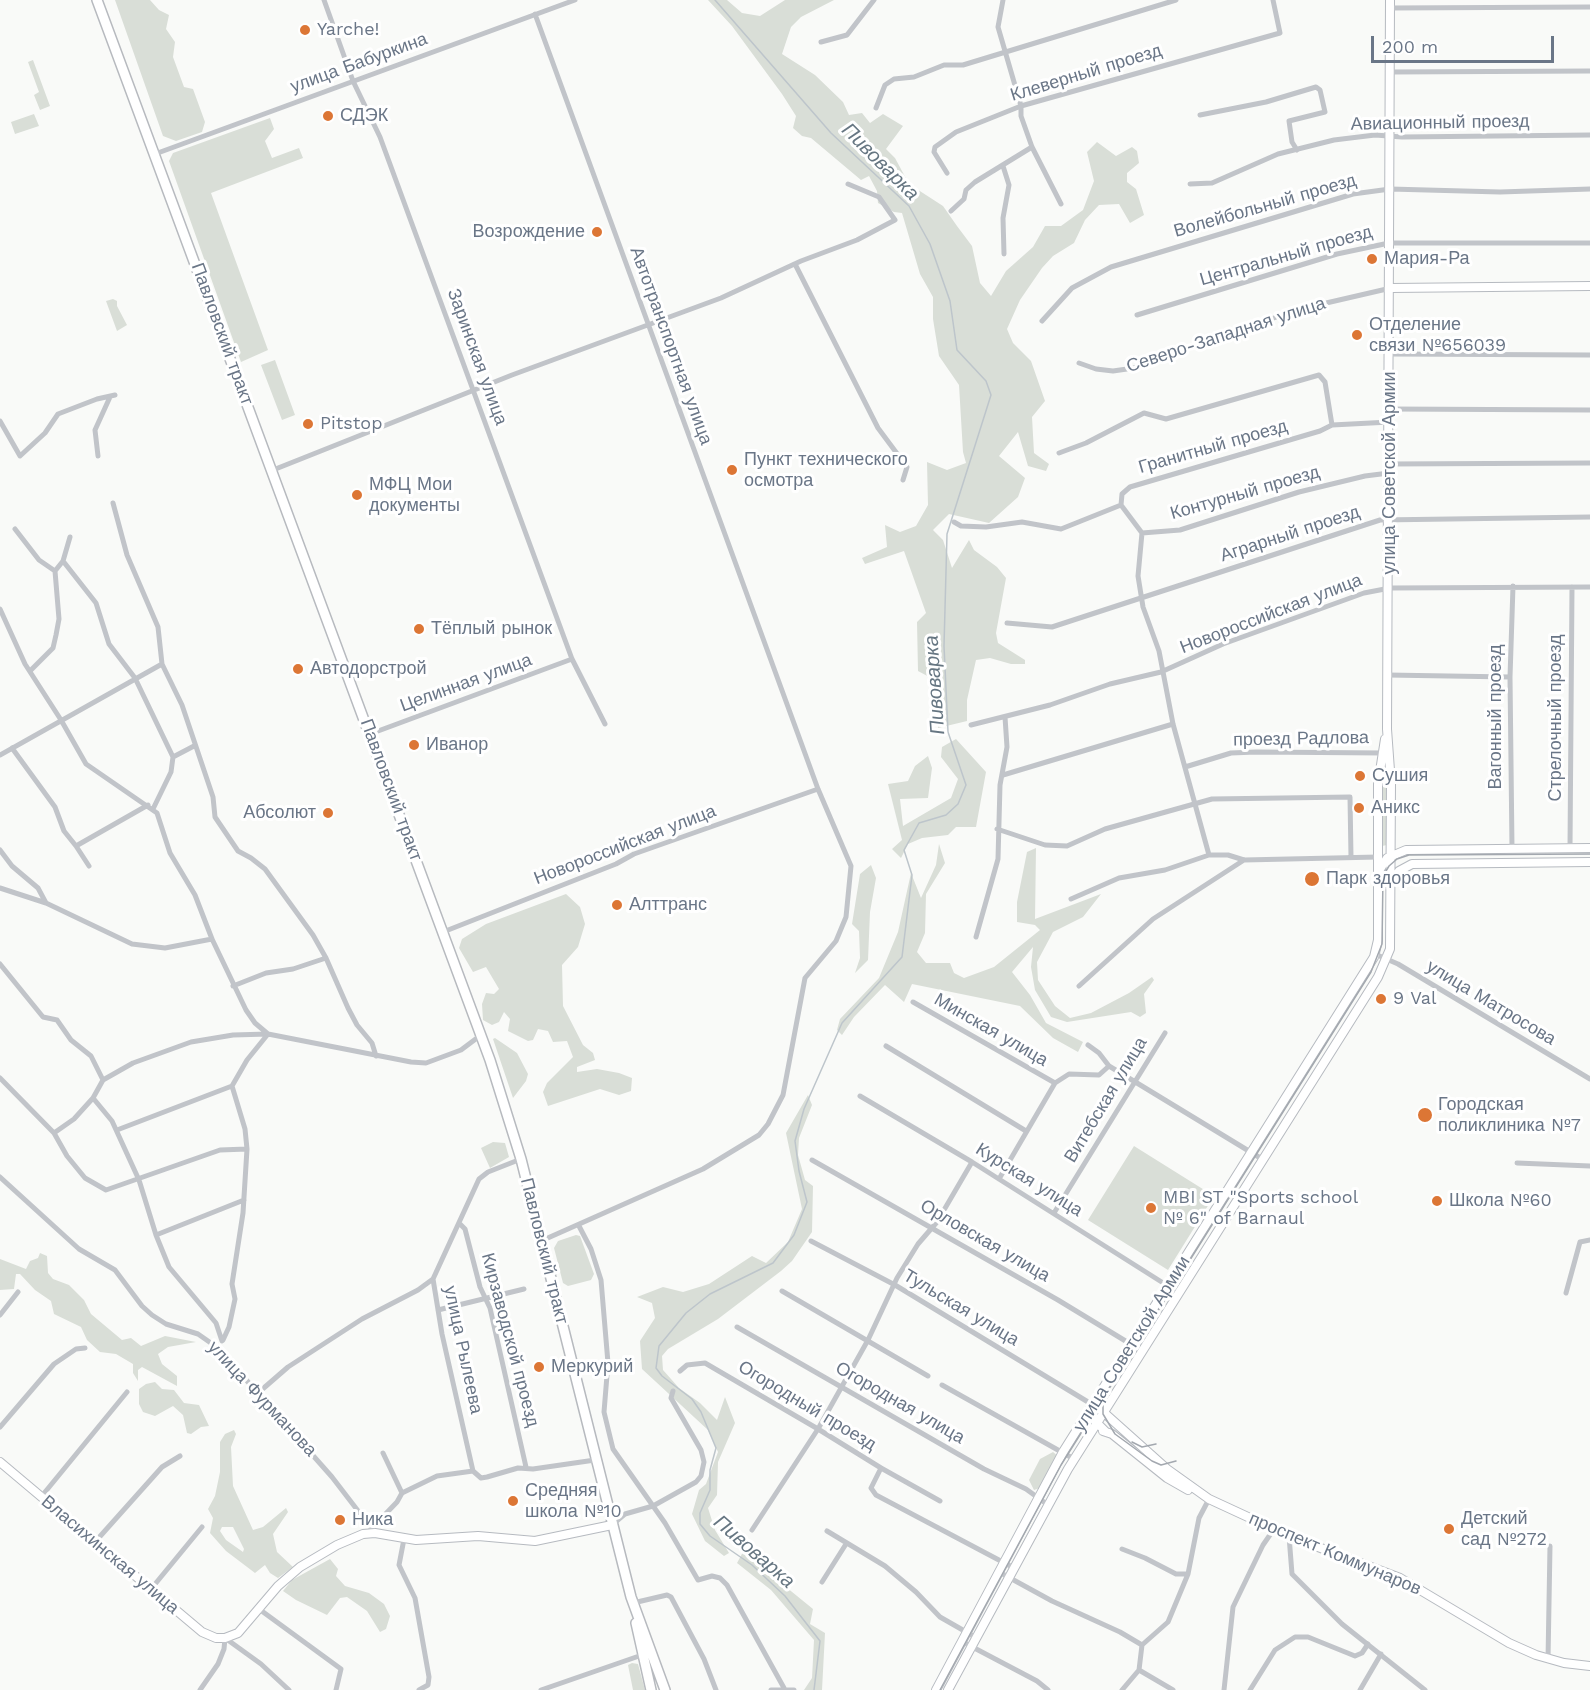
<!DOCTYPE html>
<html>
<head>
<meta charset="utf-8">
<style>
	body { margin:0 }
	#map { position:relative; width:1590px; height:1690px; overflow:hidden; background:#f9faf8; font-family:"Work Sans",sans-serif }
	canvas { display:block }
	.scale { position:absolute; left:1371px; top:36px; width:183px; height:27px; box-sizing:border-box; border:3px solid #6a7687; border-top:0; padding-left:8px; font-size:18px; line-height:21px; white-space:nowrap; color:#6a7687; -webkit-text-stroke:4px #fff; paint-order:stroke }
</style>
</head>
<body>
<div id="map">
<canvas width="1590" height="1690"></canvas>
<div class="scale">200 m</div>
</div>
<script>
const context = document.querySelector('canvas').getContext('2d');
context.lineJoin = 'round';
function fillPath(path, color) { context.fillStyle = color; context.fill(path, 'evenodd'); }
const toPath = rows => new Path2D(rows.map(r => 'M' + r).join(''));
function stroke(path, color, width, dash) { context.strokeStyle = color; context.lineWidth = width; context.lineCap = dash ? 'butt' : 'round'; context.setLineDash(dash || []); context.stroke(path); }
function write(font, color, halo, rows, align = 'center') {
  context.font = font + ' "Work Sans",sans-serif'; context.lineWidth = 6; context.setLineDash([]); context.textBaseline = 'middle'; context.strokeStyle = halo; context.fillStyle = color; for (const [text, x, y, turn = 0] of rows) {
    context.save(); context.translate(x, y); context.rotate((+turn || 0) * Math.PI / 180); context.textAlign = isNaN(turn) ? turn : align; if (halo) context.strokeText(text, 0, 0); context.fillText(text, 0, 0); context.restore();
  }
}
fillPath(toPath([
	[115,0,150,0,159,10,169,15,166,29,175,42,173,57,184,87,193,89,205,122,202,132,176,141,163,136],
	[708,0,727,0,742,13,760,16,785,0,834,0,801,17,791,27,782,54,815,75,843,102,849,115,862,113,870,123,883,114,903,126,886,149,895,158,909,184,943,206,957,226,972,246,980,283,991,296,1006,271,1033,247,1045,226,1061,226,1083,210,1094,181,1087,152,1097,142,1116,156,1132,147,1137,151,1139,163,1127,173,1127,182,1136,189,1144,215,1130,223,1119,204,1099,205,1085,220,1074,243,1053,256,1042,268,1020,300,1007,329,1013,343,1031,361,1045,401,1032,417,1034,453,1049,464,1046,471,1028,466,1018,432,999,456,1025,478,1018,497,989,523,949,514,933,530,943,540,952,568,969,540,974,550,997,567,1006,578,996,633,998,643,1025,660,1025,664,1011,664,990,658,976,660,967,700,967,721,938,728,938,691,933,679,918,671,917,622,926,613,904,551,865,564,862,558,887,547,885,525,900,532,916,526,928,505,927,462,947,470,966,463,963,452,959,385,939,356,933,319,933,297,920,274,902,213,894,212,878,203,877,191,869,176,861,180,811,138,802,136,793,128,796,116,782,94,732,26],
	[33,60,50,106,40,110,34,95,39,92,28,62],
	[34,114,39,126,15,134,11,122],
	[270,118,274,129,265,141,272,158,299,148,303,158,211,193,268,350,241,362,169,161,173,153],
	[113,299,117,301,117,306,127,325,117,331,106,301],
	[275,360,295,415,282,420,261,365],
	[956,739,986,772,976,827,956,827,948,835,922,838,908,844,901,858,892,849,902,840,888,784,908,781,915,766,928,756,932,768,928,798,900,799,903,826,951,798,958,779,941,757,942,747],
	[1382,787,1387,787,1387,845,1382,846],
	[939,844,945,863,926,894,925,933,917,952,926,963,950,963,954,973,964,978,994,967,1040,930,1035,925,1017,922,1017,902,1027,852,1036,848,1035,919,1101,894,1083,917,1053,932,1037,962,1038,980,1055,1006,1070,1018,1091,1013,1129,993,1152,977,1154,980,1144,994,1146,1013,1140,1017,1131,1012,1067,1022,1051,1017,1035,990,1031,967,1033,947,1012,972,1030,995,1046,1023,1083,1042,1078,1052,1053,1038,1020,1006,912,984,904,1002,885,985,854,1017,842,1035,837,1030,840,1019,879,978,898,932,911,873,921,898,936,865],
	[871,865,876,878,870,912,868,960,855,973,860,958,859,931,852,924,860,874],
	[566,894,580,907,585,924,578,947,562,965,563,1006,583,1045,593,1053,595,1060,577,1067,577,1072,597,1069,619,1073,632,1078,631,1091,619,1095,600,1089,548,1106,543,1092,547,1083,573,1057,567,1041,553,1042,548,1031,538,1029,533,1040,528,1041,508,1031,510,1019,504,1012,499,1022,492,1025,483,1020,482,1004,486,993,494,994,499,989,486,967,473,972,459,948,462,939,486,924],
	[495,1038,517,1053,528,1074,526,1081,513,1098,493,1039],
	[808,1095,812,1105,799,1138,798,1155,805,1180,813,1186,812,1232,792,1261,781,1271,718,1319,668,1349,662,1356,663,1370,679,1388,700,1403,717,1420,725,1397,735,1423,718,1462,717,1495,708,1508,715,1530,729,1553,724,1556,705,1541,692,1514,699,1490,706,1484,718,1452,708,1430,642,1369,640,1341,655,1318,652,1303,637,1297,663,1287,683,1292,709,1284,752,1256,766,1263,788,1242,802,1209,786,1133],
	[493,1142,505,1143,509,1157,490,1168,481,1148],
	[1134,1146,1214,1196,1168,1270,1088,1220],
	[576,1235,580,1236,594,1274,591,1280,568,1286,563,1283,554,1248,558,1241],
	[40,1253,47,1256,48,1273,53,1279,69,1285,84,1300,91,1314,122,1340,131,1338,141,1346,165,1336,196,1342,168,1347,158,1354,162,1364,177,1376,177,1386,142,1367,138,1370,138,1381,133,1373,133,1364,116,1354,100,1352,87,1340,81,1327,54,1314,51,1301,35,1290,20,1274,16,1274,14,1289,0,1290,0,1259,26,1269,30,1261,38,1258],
	[155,1382,162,1389,174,1390,184,1403,199,1405,209,1426,201,1427,191,1434,187,1433,183,1415,173,1406,155,1416,143,1412,139,1404,139,1389,146,1384],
	[234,1430,236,1434,231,1447,233,1486,253,1530,263,1527,286,1508,288,1512,273,1534,277,1552,293,1567,278,1578,270,1573,265,1565,255,1573,226,1551,210,1533,213,1518,208,1509,215,1496,220,1472,220,1442,225,1434],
	[222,1527,233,1527,244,1549,243,1552,226,1540,220,1531],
	[1053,1452,1058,1456,1040,1488,1034,1490,1029,1480,1040,1459],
	[743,1552,813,1609,810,1624,825,1633,822,1690,804,1690,812,1678,814,1640,771,1590,737,1563],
	[330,1559,338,1569,336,1576,345,1586,369,1593,384,1604,390,1616,386,1629,380,1632,367,1611,347,1597,340,1598,327,1615,296,1600,283,1591,292,1580],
	[632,1663,638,1664,645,1690,633,1690,628,1665]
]), '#d9ded7');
stroke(toPath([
	[715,0,831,133,909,206,930,244,950,301,957,350,986,381,991,395,947,534,944,646,948,732,966,785,958,804,946,815,919,823,904,850,912,875,902,957,842,1023,804,1109,795,1141,799,1171,807,1202,794,1235,773,1263,710,1294,686,1313,659,1346,656,1368,662,1376,692,1399,701,1412,716,1448,710,1470,710,1490,700,1513,700,1524,710,1536,752,1565,785,1596,820,1641,814,1690]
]), '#bdc5cb', 1.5);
const secondary = toPath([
	[1391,288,1590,286],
	[1379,871,1387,858,1406,850,1590,848],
	[1392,881,1399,871,1412,864,1590,862],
	[1092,1408,1094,1420,1106,1432],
	[1101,1410,1167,1469,1209,1499,1289,1536,1400,1578,1509,1643,1536,1655,1564,1663,1590,1666],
	[1103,1431,1112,1434,1167,1478,1188,1490],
	[0,1462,202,1632,216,1638,225,1638,238,1633,278,1586,300,1567,337,1545,363,1534,375,1533,416,1540,478,1536,535,1541,612,1525],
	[936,1690,1063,1452,1374,957,1378,940,1378,784,1385,739],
	[948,1690,1068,1469,1378,977,1390,949,1391,784,1387,729,1390,0]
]);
const primary = toPath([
	[97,0,490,1060,521,1159,631,1597,665,1690],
	[636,1623,651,1690]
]);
stroke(secondary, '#b6bac0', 10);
stroke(primary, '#b7babf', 12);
stroke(toPath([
	[324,0,353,81,380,137,572,659,605,724],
	[1003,0,998,27,1021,106,1021,116,1032,147,1061,204],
	[1390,8,1590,7],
	[535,14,818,789,851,866,846,917,836,941,805,978,783,1095,768,1124,759,1135,703,1169,541,1241],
	[821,42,847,35,874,0],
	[1391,72,1590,71],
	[876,108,885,85,894,79,914,77,944,65,963,65,1176,0],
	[1200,115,1266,102,1316,87,1320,90,1325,112,1289,121,1292,142,1297,150],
	[155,154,575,0],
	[1003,166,1009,185,1003,218,1004,254],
	[947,173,934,152,935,147,956,132,1021,106,1280,33,1273,0],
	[1190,184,1212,183,1278,154,1334,140,1375,135,1402,137,1590,135],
	[951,211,964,199,966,190,975,182,1032,147],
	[795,264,878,428,907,467,903,480],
	[1137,315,1337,254,1389,243,1590,243],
	[1042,321,1072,288,1111,267,1353,194,1390,189,1500,192,1590,189],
	[1390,354,1590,355],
	[1079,363,1096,369,1113,371,1134,368,1296,310,1391,288],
	[1390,409,1590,410],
	[0,421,20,456,45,433,58,414,97,399,115,395],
	[1059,453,1086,443,1144,413,1166,419,1319,375,1325,382,1332,425],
	[98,456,95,430,110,397],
	[1389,464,1590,463],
	[273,470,512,375,721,298,801,261,857,240,895,220,879,197,848,184],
	[113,503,127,555,158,627,162,664,182,705,213,797,215,817,238,851,251,858,265,869,313,935,326,958,348,1008,357,1025,372,1043,376,1056],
	[1121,505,1142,533,1180,530,1299,492,1365,476,1389,473],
	[954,522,961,526,986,527,1022,522,1061,529,1121,505,1122,494,1130,487,1320,431,1332,425,1390,422],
	[15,529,39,560,55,571],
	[1142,533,1138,576,1143,607,1159,651,1173,724,1209,855],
	[70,537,63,561,96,603,109,644,135,678,173,757,171,772,153,809],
	[0,609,25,664,61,720,86,764,157,813,170,853,195,895,212,939],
	[1007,623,1052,627,1380,520,1590,517],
	[30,671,53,648,56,635,59,619,55,571,63,561],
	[1387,675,1510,677],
	[971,725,1050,705,1110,684,1161,672,1223,644,1364,593,1390,588,1590,587],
	[370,734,572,659],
	[12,748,55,807,64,831,76,846,148,805],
	[0,755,162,664],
	[173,757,194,746],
	[1185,767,1231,753,1256,752,1383,753],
	[1003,775,1173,724],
	[997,829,1045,845,1067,846,1105,829,1212,799,1350,797,1351,857],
	[76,846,89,866],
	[1512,848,1510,677,1513,586],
	[1570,848,1572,587],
	[0,850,12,866,38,888,46,903],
	[0,888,46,903,132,944,165,948,212,939,246,1010,255,1023,268,1034,411,1062,426,1063,461,1050,481,1035],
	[1071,899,1119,878,1165,870,1209,855,1228,855,1244,860,1378,857],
	[443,932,616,864,634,854,818,789],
	[976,937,998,859,1000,785,1007,747,1005,717],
	[1375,954,1398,964,1590,1079],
	[0,964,43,1017,57,1020,71,1040,91,1056,103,1080],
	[233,986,266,973,293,969,326,958],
	[1079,986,1153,919,1244,860],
	[913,1002,1055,1083],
	[1088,1045,1099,1053,1109,1066,1262,1159],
	[886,1046,1026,1131],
	[0,1078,54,1133,74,1119,93,1098,103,1080,133,1063,191,1042,233,1035,268,1034,247,1060,232,1086,245,1129,247,1149,243,1213,232,1284,235,1299,229,1327,223,1340],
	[860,1096,972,1162,1179,1293],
	[93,1098,112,1121,139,1180,156,1235,169,1267,216,1323,222,1341],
	[117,1130,232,1086],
	[54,1133,67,1156,85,1178,106,1190,220,1150,247,1149],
	[812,1160,1058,1300,1142,1351],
	[1517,1163,1590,1166],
	[0,1177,79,1249,115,1270,142,1306,152,1315,166,1324,198,1334,218,1348,332,1477,375,1533],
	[999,1179,1055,1083,1069,1074,1099,1075,1109,1066],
	[1054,1213,1165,1033],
	[459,1223,465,1229,480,1287,490,1308,526,1467],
	[579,1226,591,1249,601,1280,608,1363,604,1412,613,1449,665,1523,698,1580,712,1576,720,1578,727,1585,784,1688],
	[156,1235,244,1200],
	[811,1241,895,1285,1093,1405],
	[782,1291,928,1376],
	[1566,1293,1580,1242,1590,1240],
	[438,1310,524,1289],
	[0,1315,18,1292],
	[737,1327,984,1469,1026,1489,1048,1505],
	[680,1371,687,1365,705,1363,818,1429,881,1468,871,1488,876,1495,1014,1568],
	[942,1385,1074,1459],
	[258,1393,288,1367,362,1319,418,1290,433,1279],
	[0,1427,54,1364,76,1349,85,1348],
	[881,1468,940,1501],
	[473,1471,481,1478,487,1477,518,1468,533,1469,595,1460],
	[402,1493,437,1476,473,1471,442,1334,433,1279,479,1179,488,1172,521,1159],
	[41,1497,127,1392],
	[613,1524,625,1514,653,1506,696,1482,701,1476,704,1462,701,1450,671,1398,673,1391],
	[372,1528,397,1502,402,1493,383,1453],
	[752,1530,818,1429,868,1340,897,1278,918,1244,937,1222,972,1162],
	[827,1531,885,1566,916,1592,940,1617,975,1637],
	[1289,1536,1292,1574,1342,1624,1425,1690],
	[404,1539,399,1565,415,1598,429,1677,428,1685,419,1690],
	[95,1542,162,1467,180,1456],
	[1122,1549,1145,1558,1176,1574,1188,1574,1199,1518,1209,1499],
	[999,1572,1052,1601,1120,1632,1142,1645],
	[822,1582,846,1544],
	[151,1589,202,1527],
	[633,1603,667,1595,671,1597,704,1659,716,1690],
	[259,1609,341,1669,336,1690],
	[225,1638,261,1664,289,1690],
	[961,1641,1037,1681,1048,1690],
	[1548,1660,1550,1546],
	[1139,1670,1173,1690],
	[200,1690,218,1664,224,1649,225,1638],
	[541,1690,642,1655],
	[771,1690,794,1690],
	[1122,1690,1139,1670,1142,1645,1168,1622,1188,1574],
	[1224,1690,1233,1607,1263,1545,1274,1529],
	[1250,1690,1275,1650,1295,1637,1308,1637,1355,1656,1362,1653,1368,1644],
	[1360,1690,1381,1654]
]), '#c1c4c9', 5);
stroke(secondary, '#fff', 8);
stroke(primary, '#fff', 9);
stroke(toPath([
	[1103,1398,1103,1414,1115,1434,1152,1461,1161,1465,1176,1461],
	[1132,1442,1142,1447,1156,1444],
	[940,1690,1061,1465,1371,972,1382,944,1383,876,1389,866,1397,859,1409,855,1590,854]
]), '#a3a8af', 1.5);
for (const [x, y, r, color] of [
	[305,30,6,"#dc7635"],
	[328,116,6,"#dc7635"],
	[597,232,6,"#dc7635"],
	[1372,259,6,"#dc7635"],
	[1357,335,6,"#dc7635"],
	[308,424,6,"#dc7635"],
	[732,470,6,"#dc7635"],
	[357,495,6,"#dc7635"],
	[419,629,6,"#dc7635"],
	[298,669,6,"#dc7635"],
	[414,745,6,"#dc7635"],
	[1360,776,6,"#dc7635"],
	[1359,808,6,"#dc7635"],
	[328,813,6,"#dc7635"],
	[1312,879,8,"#dc7635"],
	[617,905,6,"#dc7635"],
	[1381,999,6,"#dc7635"],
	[1425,1115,8,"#dc7635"],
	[1437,1201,6,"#dc7635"],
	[1151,1208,6,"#dc7635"],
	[539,1367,6,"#dc7635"],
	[513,1501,6,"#dc7635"],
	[340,1520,6,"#dc7635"],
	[1449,1529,6,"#dc7635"]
]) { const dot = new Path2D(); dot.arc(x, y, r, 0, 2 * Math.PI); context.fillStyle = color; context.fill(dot); stroke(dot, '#fff', 2); }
write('18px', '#6a7687', '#fff', [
	["Yarche!",317,30],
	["СДЭК",340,116],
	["Возрождение",585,232,"right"],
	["Мария-Ра",1384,259],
	["Отделение",1369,325],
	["связи №656039",1369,346],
	["Pitstop",320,424],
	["Пункт технического",744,460],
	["осмотра",744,481],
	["МФЦ Мои",369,485],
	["документы",369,506],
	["Тёплый рынок",431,629],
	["Автодорстрой",310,669],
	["Иванор",426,745],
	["Сушия",1372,776],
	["Аникс",1371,808],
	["Абсолют",316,813,"right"],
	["Парк здоровья",1326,879],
	["Алттранс",629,905],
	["9 Val",1393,999],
	["Городская",1438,1105],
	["поликлиника №7",1438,1126],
	["MBI ST \"Sports school",1163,1198],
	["№ 6\" of Barnaul",1163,1219],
	["Школа №60",1449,1201],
	["Меркурий",551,1367],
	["Средняя",525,1491],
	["школа №10",525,1512],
	["Детский",1461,1519],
	["сад №272",1461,1540],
	["Ника",352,1520]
], 'left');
write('18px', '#6a7687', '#fff', [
	["улица Бабуркина",359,63,-20],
	["Клеверный проезд",1086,73,-17],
	["Авиационный проезд",1440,123,-1],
	["Волейбольный проезд",1265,206,-16],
	["Центральный проезд",1286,256,-16],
	["Павловский тракт",222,334,70],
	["Северо-Западная улица",1226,335,-18],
	["Автотранспортная улица",671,346,70],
	["Заринская улица",477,357,70],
	["Гранитный проезд",1213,447,-16],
	["улица Советской Армии",1390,473,-90],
	["Контурный проезд",1245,493,-16],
	["Аграрный проезд",1290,534,-18],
	["Новороссийская улица",1271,614,-21],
	["Целинная улица",466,683,-20],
	["Вагонный проезд",1496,717,-90],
	["Стрелочный проезд",1556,718,-90],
	["проезд Радлова",1301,739,-1],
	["Павловский тракт",391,790,70],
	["Новороссийская улица",625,845,-21],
	["улица Матросова",1491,1003,31],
	["Минская улица",991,1030,30],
	["Витебская улица",1106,1100,-59],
	["Курская улица",1029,1180,32],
	["Орловская улица",985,1241,30],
	["Павловский тракт",544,1251,76],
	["Тульская улица",961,1308,31],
	["Кирзаводской проезд",510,1340,75],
	["улица Советской Армии",1132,1344,-58],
	["улица Рылеева",463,1350,78],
	["улица Фурманова",262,1399,47],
	["Огородная улица",900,1403,30],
	["Огородный проезд",807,1406,31],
	["проспект Коммунаров",1335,1554,23],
	["Власихинская улица",110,1555,40]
]);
write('italic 20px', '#667682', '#fff', [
	["Пивоварка",880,162,45],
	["Пивоварка",935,685,-94],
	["Пивоварка",754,1552,41]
]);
</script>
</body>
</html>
